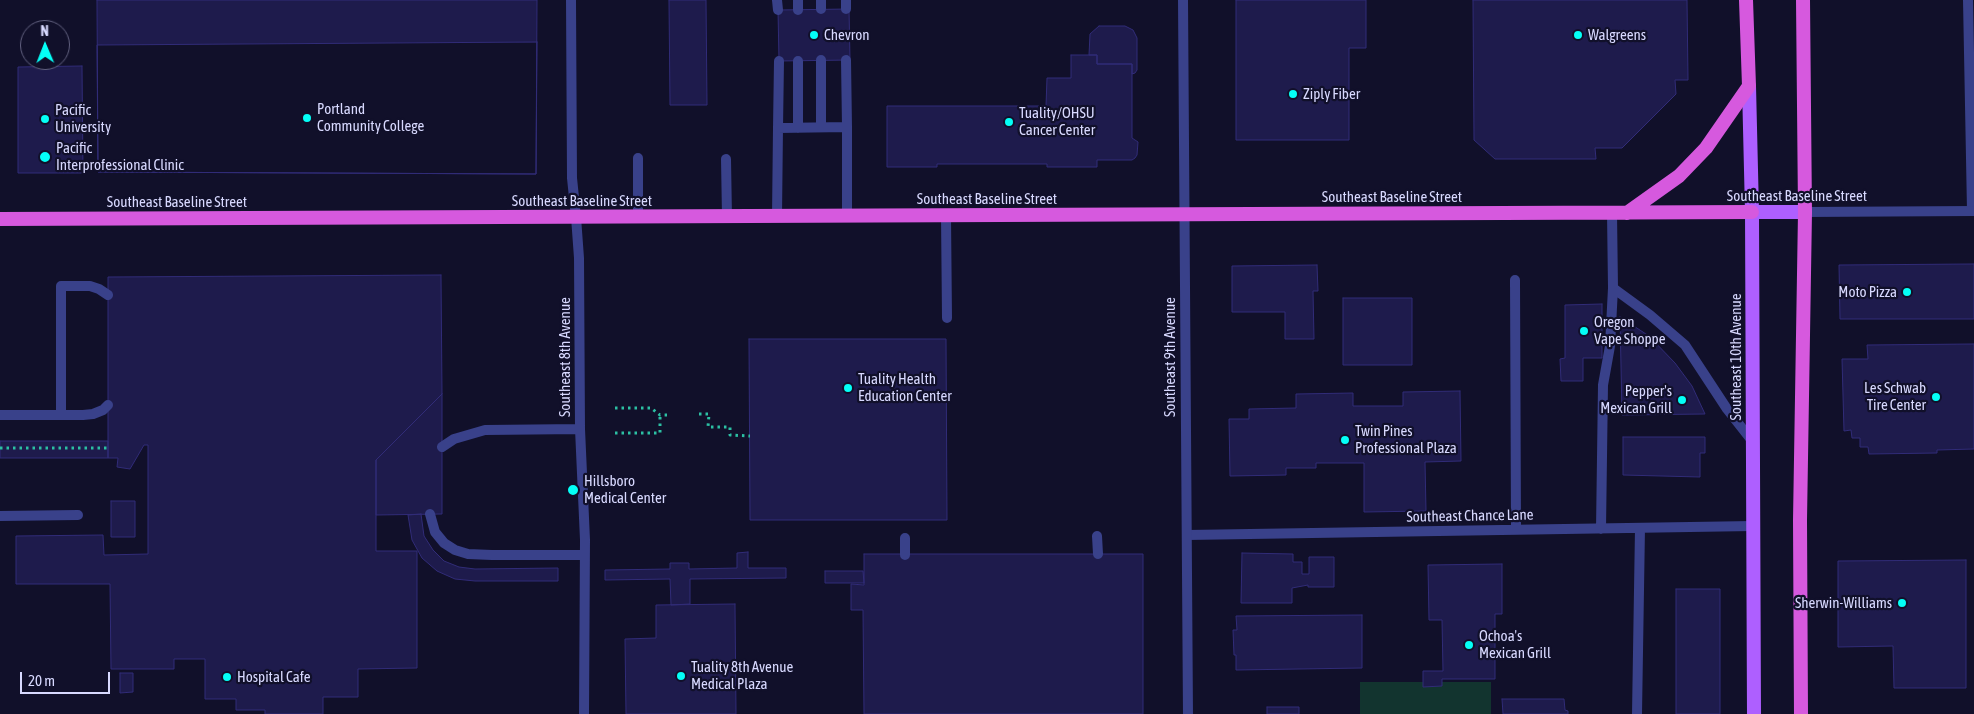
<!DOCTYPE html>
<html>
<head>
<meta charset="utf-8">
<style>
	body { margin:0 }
	#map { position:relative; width:1974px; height:714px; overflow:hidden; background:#11102a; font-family:"Asap Condensed",sans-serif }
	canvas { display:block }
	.north { position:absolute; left:20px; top:20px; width:50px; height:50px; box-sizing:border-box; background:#11102a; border:1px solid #61607f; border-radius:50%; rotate:359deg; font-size:14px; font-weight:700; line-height:20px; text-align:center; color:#d8d9ff }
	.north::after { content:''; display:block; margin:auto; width:18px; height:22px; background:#04fff7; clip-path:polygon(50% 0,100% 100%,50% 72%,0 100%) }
	.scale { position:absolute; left:20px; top:672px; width:90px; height:22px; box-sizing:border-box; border:2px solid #d8d9ff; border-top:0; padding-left:6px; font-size:15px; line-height:18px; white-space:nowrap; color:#d8d9ff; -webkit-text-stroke:4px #11102a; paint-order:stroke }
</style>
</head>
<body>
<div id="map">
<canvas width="1974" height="714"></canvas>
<div class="north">N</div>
<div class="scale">20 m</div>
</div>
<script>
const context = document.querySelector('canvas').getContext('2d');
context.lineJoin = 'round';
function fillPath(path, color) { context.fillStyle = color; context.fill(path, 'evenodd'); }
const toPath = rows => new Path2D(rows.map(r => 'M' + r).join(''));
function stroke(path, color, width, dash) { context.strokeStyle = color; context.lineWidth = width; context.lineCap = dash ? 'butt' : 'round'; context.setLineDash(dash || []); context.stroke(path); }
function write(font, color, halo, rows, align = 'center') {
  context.font = font + ' "Asap Condensed",sans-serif'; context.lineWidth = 4.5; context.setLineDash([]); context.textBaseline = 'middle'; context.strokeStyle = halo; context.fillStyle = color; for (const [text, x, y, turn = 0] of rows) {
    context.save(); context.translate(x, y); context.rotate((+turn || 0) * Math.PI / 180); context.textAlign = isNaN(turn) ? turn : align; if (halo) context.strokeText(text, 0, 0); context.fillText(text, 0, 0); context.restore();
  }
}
fillPath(toPath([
	[1360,682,1491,682,1491,714,1360,714]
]), '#12342f');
const building = toPath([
	[97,0,537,0,536,174,98,172,97,0],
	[669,0,706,0,707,105,670,105,669,0],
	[1236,0,1366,0,1366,48,1349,48,1349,140,1236,140,1236,0],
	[1473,0,1687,0,1688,80,1675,80,1676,94,1622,148,1595,148,1596,159,1495,159,1474,140,1473,0],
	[849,9,850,60,779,61,778,10,849,9],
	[1099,26,1125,26,1133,30,1137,38,1137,70,1135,73,1132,74,1132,64,1097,64,1097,55,1089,55,1090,34,1099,26],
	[537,42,536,174,98,172,97,45,537,42],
	[1071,55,1097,55,1097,64,1132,64,1132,138,1138,142,1137,155,1135,158,1132,160,1097,160,1097,167,1047,167,1047,164,937,164,937,167,887,167,887,106,1046,106,1047,78,1071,78,1071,55],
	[82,66,83,173,18,173,18,67,82,66],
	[1974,264,1974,319,1840,319,1839,265,1974,264],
	[1317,265,1318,291,1313,291,1314,339,1285,339,1285,312,1232,312,1232,266,1317,265],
	[441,275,442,394,376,460,376,551,417,551,417,668,358,669,358,697,323,697,323,714,265,714,265,710,236,710,236,699,205,699,205,659,174,659,174,669,111,669,110,584,16,584,16,536,103,535,104,555,148,554,148,445,144,445,130,469,117,467,118,458,108,458,108,277,441,275],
	[1343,298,1412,298,1412,365,1343,365,1343,298],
	[1602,304,1602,358,1583,358,1583,381,1561,381,1560,359,1565,358,1565,305,1602,304],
	[1620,317,1649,336,1675,363,1692,386,1705,414,1622,415,1620,317],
	[749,339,946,339,947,520,750,520,749,339],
	[1974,344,1974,449,1937,450,1937,453,1869,454,1868,447,1860,447,1860,438,1852,438,1851,430,1844,431,1842,359,1868,359,1867,345,1974,344],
	[1460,391,1461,461,1425,462,1426,511,1364,512,1364,463,1316,463,1316,468,1286,468,1286,475,1230,476,1229,419,1249,419,1249,409,1296,408,1296,394,1353,393,1353,406,1403,406,1403,392,1460,391],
	[442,394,442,514,376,515,376,460,442,394],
	[1623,437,1705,437,1705,453,1700,453,1700,477,1623,475,1623,437],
	[0,441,108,441,108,458,0,458,0,441],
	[111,501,135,501,135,537,111,537,111,501],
	[421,514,424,536,433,550,444,561,459,567,475,569,558,568,558,581,475,581,455,579,437,571,422,558,412,540,408,515,421,514],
	[748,552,748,568,786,568,786,578,690,579,690,604,671,605,670,579,605,580,605,570,670,569,670,563,689,563,689,569,737,568,737,553,748,552],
	[1242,553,1293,554,1293,562,1302,562,1302,574,1309,574,1309,557,1334,557,1334,587,1308,587,1308,585,1292,588,1292,603,1241,603,1242,553],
	[864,554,1143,554,1143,714,864,714,863,610,851,610,851,584,864,585,864,554],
	[1966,560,1966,688,1894,688,1893,646,1838,647,1838,561,1966,560],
	[1502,564,1502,614,1495,614,1495,679,1442,679,1442,686,1423,687,1423,671,1443,671,1442,620,1429,620,1428,565,1502,564],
	[825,571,863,571,864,583,825,583,825,571],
	[1676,589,1720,589,1720,714,1676,714,1676,589],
	[735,604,736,714,626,714,625,639,656,638,656,605,735,604],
	[1362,615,1362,668,1236,670,1236,655,1234,655,1233,630,1237,630,1236,616,1362,615],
	[120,673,133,673,133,692,120,693,120,673],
	[1502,699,1564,699,1565,710,1568,711,1568,714,1503,714,1502,699],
	[1267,707,1299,707,1299,714,1267,714,1267,707]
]);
fillPath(building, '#1e1b4c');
stroke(building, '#312c78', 1);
stroke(toPath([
	[615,408,651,408,660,415,667,415],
	[699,414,709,414,708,427,730,427,730,435,750,436],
	[615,433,660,433,660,415],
	[0,448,108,448]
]), '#2cc0a3', 3, [2.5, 4]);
stroke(toPath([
	[777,0,778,10],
	[798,0,798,10],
	[821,0,821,9],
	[846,0,846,9],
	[1968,0,1972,211],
	[821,60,821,127],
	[846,60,847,127],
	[798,61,798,128],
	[778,128,779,61],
	[726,159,727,217],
	[777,216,778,128,847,127,847,216],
	[946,216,947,318],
	[576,217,579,258,580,429,585,540,584,714],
	[638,217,638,158],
	[1515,280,1516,530],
	[1613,288,1650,315,1685,345,1727,409,1753,442],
	[0,415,83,415,93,414,103,410,108,405],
	[61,415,61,286,90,286,99,289,108,295],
	[442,447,454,439,485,430,580,429],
	[430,514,435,532,444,543,455,550,468,554,492,555,584,555],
	[0,516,78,515],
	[1601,529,1603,385,1610,346,1613,288,1612,213],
	[1187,535,1753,526],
	[1097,536,1098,554],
	[905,555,905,538],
	[1637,714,1640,528]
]), '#39418a', 10);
stroke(toPath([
	[571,0,572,178,576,217],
	[1183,0,1188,714]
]), '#39418a', 10);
stroke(toPath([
	[1805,212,1974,211]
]), '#39418a', 10);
stroke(toPath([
	[1749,86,1752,212,1754,714],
	[1752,212,1805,212]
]), '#ae5fff', 14);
stroke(toPath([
	[1627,213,1679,176,1706,148,1749,86,1746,0],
	[0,219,1752,212],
	[1801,714,1800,520,1805,212,1803,0]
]), '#d659de', 14);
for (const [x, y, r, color] of [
	[814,35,5,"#04fff7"],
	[1578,35,5,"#04fff7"],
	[1293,94,5,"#04fff7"],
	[307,118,5,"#04fff7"],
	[45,119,5,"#04fff7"],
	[1009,122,5,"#04fff7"],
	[45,157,6,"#04fff7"],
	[1907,292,5,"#04fff7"],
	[1584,331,5,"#04fff7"],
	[848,388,5,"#04fff7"],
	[1936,397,5,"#04fff7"],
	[1682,400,5,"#04fff7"],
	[1345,440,5,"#04fff7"],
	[573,490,6,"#04fff7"],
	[1902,603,5,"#04fff7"],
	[1469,645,5,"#04fff7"],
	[681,676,5,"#04fff7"],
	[227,677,5,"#04fff7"]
]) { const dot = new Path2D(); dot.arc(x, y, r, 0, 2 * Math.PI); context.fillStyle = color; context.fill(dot); stroke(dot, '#11102a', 2); }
write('15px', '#d8d9ff', '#11102a', [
	["Chevron",824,35],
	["Walgreens",1588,35],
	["Ziply Fiber",1303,94],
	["Portland",317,109],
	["Community College",317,126],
	["Pacific",55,110],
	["University",55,127],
	["Tuality/OHSU",1019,113],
	["Cancer Center",1019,130],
	["Pacific",56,148],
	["Interprofessional Clinic",56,165],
	["Moto Pizza",1897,292,"right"],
	["Oregon",1594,322],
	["Vape Shoppe",1594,339],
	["Tuality Health",858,379],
	["Education Center",858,396],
	["Les Schwab",1926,388,"right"],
	["Tire Center",1926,405,"right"],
	["Pepper's",1672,391,"right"],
	["Mexican Grill",1672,408,"right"],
	["Twin Pines",1355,431],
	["Professional Plaza",1355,448],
	["Hillsboro",584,481],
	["Medical Center",584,498],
	["Sherwin-Williams",1892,603,"right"],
	["Ochoa's",1479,636],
	["Mexican Grill",1479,653],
	["Tuality 8th Avenue",691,667],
	["Medical Plaza",691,684],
	["Hospital Cafe",237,677]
], 'left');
write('15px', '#d8d9ff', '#11102a', [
	["Southeast Baseline Street",1797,196],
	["Southeast Baseline Street",1392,197],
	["Southeast Baseline Street",987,199],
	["Southeast Baseline Street",582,201],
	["Southeast Baseline Street",177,202],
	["Southeast 8th Avenue",565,357,-90],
	["Southeast 9th Avenue",1170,357,-90],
	["Southeast 10th Avenue",1736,357,-90],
	["Southeast Chance Lane",1470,516,-1]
]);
</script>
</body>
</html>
